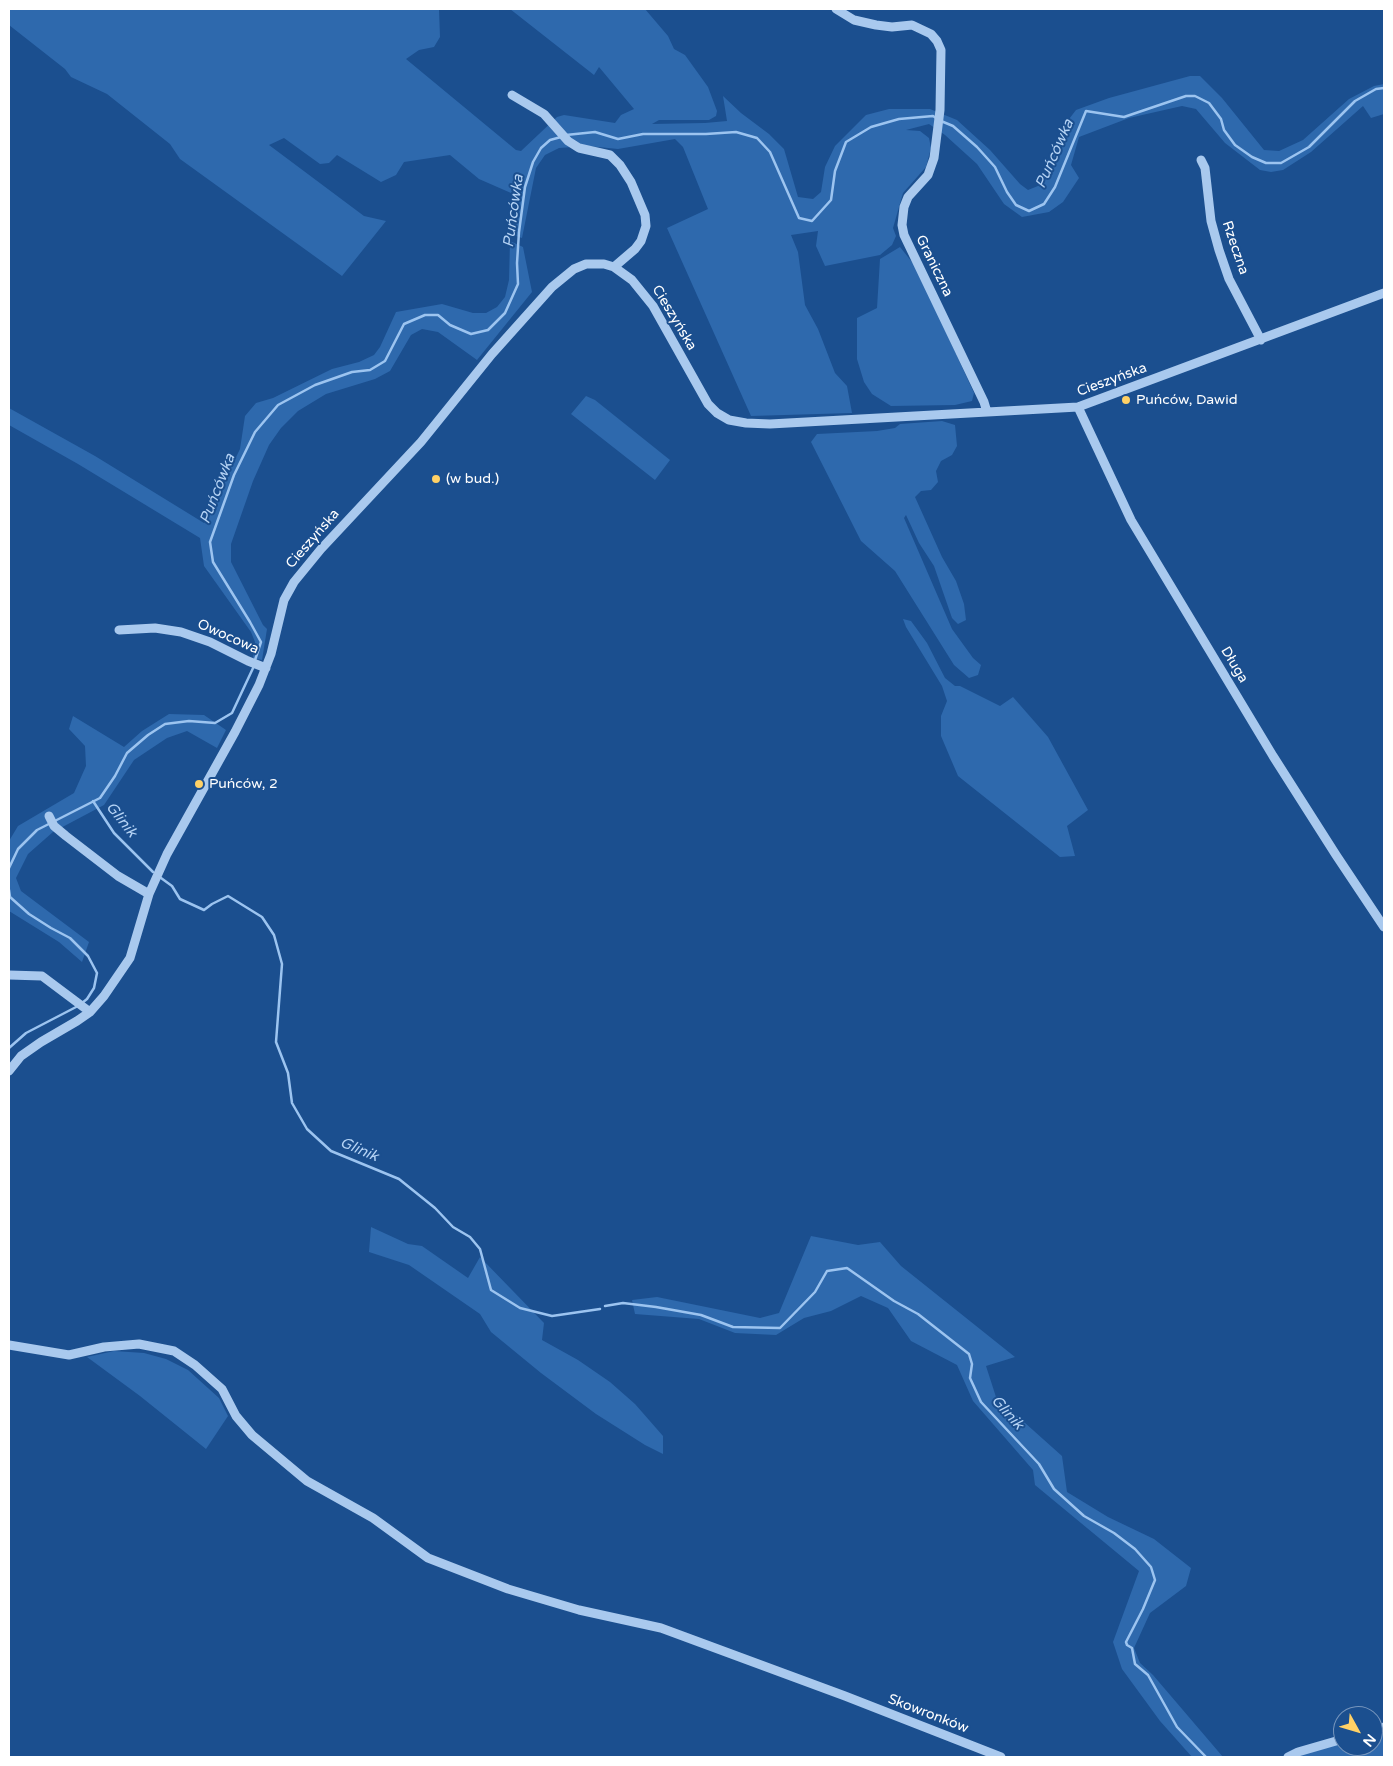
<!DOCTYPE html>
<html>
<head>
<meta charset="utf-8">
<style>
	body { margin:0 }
	#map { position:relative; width:1393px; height:1766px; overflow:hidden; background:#1b4f8f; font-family:"Varela Round",sans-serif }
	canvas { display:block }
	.frame { position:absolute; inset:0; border:10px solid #fff; pointer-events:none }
	.north { position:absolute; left:1333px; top:1706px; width:50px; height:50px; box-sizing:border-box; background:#1b4f8f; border:1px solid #7695bc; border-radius:50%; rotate:129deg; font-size:14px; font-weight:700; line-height:20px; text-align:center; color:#fff }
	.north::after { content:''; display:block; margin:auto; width:18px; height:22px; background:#ffd166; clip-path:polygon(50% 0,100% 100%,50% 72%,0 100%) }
</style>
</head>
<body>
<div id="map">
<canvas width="1393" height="1766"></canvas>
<div class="frame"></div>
<div class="north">N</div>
</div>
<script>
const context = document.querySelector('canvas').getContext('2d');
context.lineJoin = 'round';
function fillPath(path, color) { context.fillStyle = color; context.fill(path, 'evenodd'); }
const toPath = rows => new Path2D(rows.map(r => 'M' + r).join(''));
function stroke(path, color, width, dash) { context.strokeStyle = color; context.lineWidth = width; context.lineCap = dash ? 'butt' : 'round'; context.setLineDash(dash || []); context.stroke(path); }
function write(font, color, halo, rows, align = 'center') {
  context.font = font + ' "Varela Round",sans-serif'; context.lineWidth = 4; context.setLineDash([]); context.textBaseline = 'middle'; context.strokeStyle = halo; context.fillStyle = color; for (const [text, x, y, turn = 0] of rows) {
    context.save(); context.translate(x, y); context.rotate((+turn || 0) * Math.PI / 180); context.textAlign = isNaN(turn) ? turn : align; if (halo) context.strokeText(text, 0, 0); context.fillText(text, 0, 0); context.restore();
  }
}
fillPath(toPath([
	[9,9,439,9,440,37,434,47,419,50,406,59,516,150,521,151,557,117,564,115,615,123,621,115,634,109,599,67,594,75,510,9,645,9,668,36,674,49,685,55,708,87,717,111,716,116,709,120,659,120,652,124,705,123,727,121,723,96,741,113,769,134,784,149,798,197,813,199,821,192,825,167,835,146,866,115,889,109,930,109,957,120,990,150,1020,184,1028,190,1043,184,1066,123,1076,110,1109,98,1190,76,1200,76,1222,98,1264,150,1279,151,1303,140,1349,99,1374,86,1384,84,1384,114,1371,118,1363,106,1311,152,1283,170,1271,172,1260,170,1225,143,1196,109,1182,106,1129,118,1079,137,1071,165,1079,178,1063,202,1049,212,1022,217,1004,204,977,164,945,135,929,124,906,130,920,131,929,138,931,148,926,167,903,193,893,228,896,236,892,245,880,255,825,266,816,246,818,231,791,235,798,252,805,305,818,329,835,373,847,386,852,413,751,416,667,228,708,209,683,147,675,139,618,149,588,146,559,148,545,155,536,168,522,238,510,234,517,200,517,184,511,193,479,179,450,155,404,162,396,175,381,182,337,155,329,163,320,164,284,138,269,145,364,216,386,221,342,276,180,159,170,144,107,94,71,77,65,69,9,25],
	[510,241,523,247,532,292,477,360,438,332,422,329,411,335,390,371,375,379,326,394,298,411,281,428,269,445,253,481,231,544,231,562,263,625,267,629,262,660,253,658,255,642,251,632,204,566,200,538,78,464,9,425,9,408,95,456,204,523,240,449,245,416,256,403,273,398,332,369,359,362,374,355,380,347,396,312,442,304,473,313,486,313,497,307,505,297,509,280],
	[900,247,916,267,974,393,972,401,955,405,891,406,872,394,864,382,857,359,857,318,877,308,880,259],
	[586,396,595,400,670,460,655,480,571,414],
	[942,421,955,425,957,446,952,455,941,461,936,471,938,482,931,490,921,491,915,497,942,557,956,581,964,604,966,620,958,624,952,618,934,566,919,543,906,515,904,518,952,629,973,658,981,665,978,675,969,678,954,665,895,571,861,541,811,442,817,434,877,431,895,428,900,424],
	[903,619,911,621,927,643,945,678,955,686,960,686,1000,706,1013,697,1048,737,1088,810,1067,826,1075,856,1060,857,958,776,941,736,941,716,947,701,942,686,906,627],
	[169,714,204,715,226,730,217,748,187,731,167,738,134,760,104,805,53,832,28,854,16,878,21,891,89,942,82,962,59,942,9,911,9,841,18,826,74,793,86,766,85,746,69,729,73,716,124,747,142,731],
	[371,1227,408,1244,422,1246,468,1278,480,1257,544,1323,542,1340,578,1360,610,1382,635,1404,663,1436,663,1454,645,1445,596,1414,541,1373,491,1332,480,1314,409,1265,369,1252],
	[811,1236,858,1245,880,1242,901,1266,1015,1357,986,1366,996,1397,1062,1456,1067,1492,1108,1517,1154,1539,1191,1568,1186,1586,1150,1613,1134,1648,1140,1663,1153,1675,1223,1757,1192,1757,1160,1721,1122,1669,1113,1642,1139,1571,1035,1485,1033,1470,973,1401,957,1365,911,1341,888,1308,861,1296,831,1311,804,1318,776,1335,735,1333,699,1319,635,1314,632,1300,657,1297,760,1318,779,1313],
	[114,1351,144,1353,166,1359,188,1370,219,1398,228,1416,206,1449,140,1396,87,1357],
	[1384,1730,1384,1757,1292,1757,1343,1741,1343,1746,1373,1746,1373,1733]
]), '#2e69ad');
stroke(toPath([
	[941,121,953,126,977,147,995,167,1007,192,1016,205,1029,211,1044,204,1055,187,1086,111,1124,117,1186,96,1195,96,1209,103,1221,119,1224,130,1235,145,1252,157,1266,163,1281,163,1309,147,1355,101,1376,89,1384,88],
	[566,135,595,132,618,139,643,134,706,134,736,132,757,138,770,152,799,218,812,221,831,200,835,171,846,142,871,127,899,119,933,116,936,118],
	[255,660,261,642,250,622,213,562,210,542,234,475,255,432,278,405,315,385,352,372,370,370,385,361,404,324,425,315,438,315,450,325,471,334,488,330,505,313,518,284,517,263,519,232,525,187,533,162,541,148,550,140,561,137],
	[93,801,114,833,153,872],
	[9,868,18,849,37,830,100,798,115,776,127,753,148,735,165,724,189,721,215,723,232,713,254,666],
	[161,878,172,886,180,899,204,910,212,904,228,896,262,917,274,935,282,964,276,1042,288,1073,292,1103,307,1129,331,1151,399,1179,435,1208,453,1227,470,1237,480,1249,491,1290,520,1308,552,1316,600,1309],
	[9,890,10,897,29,914,51,928,70,938,88,956,97,973,94,988,87,999,82,1003],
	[9,1048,26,1033,78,1006],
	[605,1306,623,1303,656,1307,701,1315,733,1327,780,1328,815,1292,827,1271,847,1268,894,1301,918,1314,969,1354,972,1364,970,1378,981,1402,1039,1464,1054,1489,1084,1516,1114,1533,1135,1549,1151,1567,1155,1580,1143,1609,1126,1642,1127,1645,1132,1648,1135,1664,1148,1675,1177,1727,1206,1757]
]), '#9cc4f0', 2.5);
stroke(toPath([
	[836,9,854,20,876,25,892,27,912,25,931,34,937,41,941,50,940,110,934,158,928,175,908,197,904,207,902,225,904,235,984,402,987,412],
	[512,95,544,114,568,141,579,148,610,155,620,165,631,182,645,215,646,226,641,241,635,249,614,267],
	[1201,160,1205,168,1211,221,1219,250,1229,279,1261,340],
	[1078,407,1131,520,1273,756,1336,855,1384,927],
	[119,630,155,628,181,632,210,642,248,661,266,668],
	[49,816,54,826,66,836,118,876,149,894],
	[9,975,42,976,90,1012],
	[9,1071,21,1056,41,1042,77,1021,90,1012,104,996,130,958,149,894,167,854,235,732,259,685,271,654,284,600,294,582,321,549,421,442,492,354,552,287,574,269,586,264,604,264,614,267,632,280,653,306,708,404,717,413,729,420,746,423,770,424,1078,407,1384,293],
	[9,1345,69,1355,104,1347,139,1344,174,1351,195,1365,222,1389,236,1416,252,1435,307,1481,373,1518,428,1558,508,1589,579,1610,661,1628,845,1696,1001,1757],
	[1373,1730,1384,1727],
	[1288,1757,1298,1752,1343,1739]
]), '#a9c9ee', 9);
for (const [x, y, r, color] of [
	[1126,400,5,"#ffd166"],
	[436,479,5,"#ffd166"],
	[199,784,5,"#ffd166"]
]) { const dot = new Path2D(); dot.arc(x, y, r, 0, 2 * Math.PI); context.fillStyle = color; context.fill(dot); stroke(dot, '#1b4f8f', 2); }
write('14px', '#fff', '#1b4f8f', [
	["Rzeczna",1235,248,71],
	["Graniczna",934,266,64],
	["Cieszyńska",674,318,59],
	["Cieszyńska",1112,380,-20],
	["Cieszyńska",313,539,-49],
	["Owocowa",228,637,24],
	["Długa",1234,665,59],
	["Skowronków",928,1714,21]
]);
write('14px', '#fff', '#1b4f8f', [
	["Puńców, Dawid",1136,400],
	["(w bud.)",446,479],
	["Puńców, 2",209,784]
], 'left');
write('italic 15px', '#b5d3f5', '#1b4f8f', [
	["Puńcówka",1055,154,-66],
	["Puńcówka",514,211,-82],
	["Puńcówka",218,489,-69],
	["Glinik",121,820,52],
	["Glinik",359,1150,23],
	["Glinik",1007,1413,48]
]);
</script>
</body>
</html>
